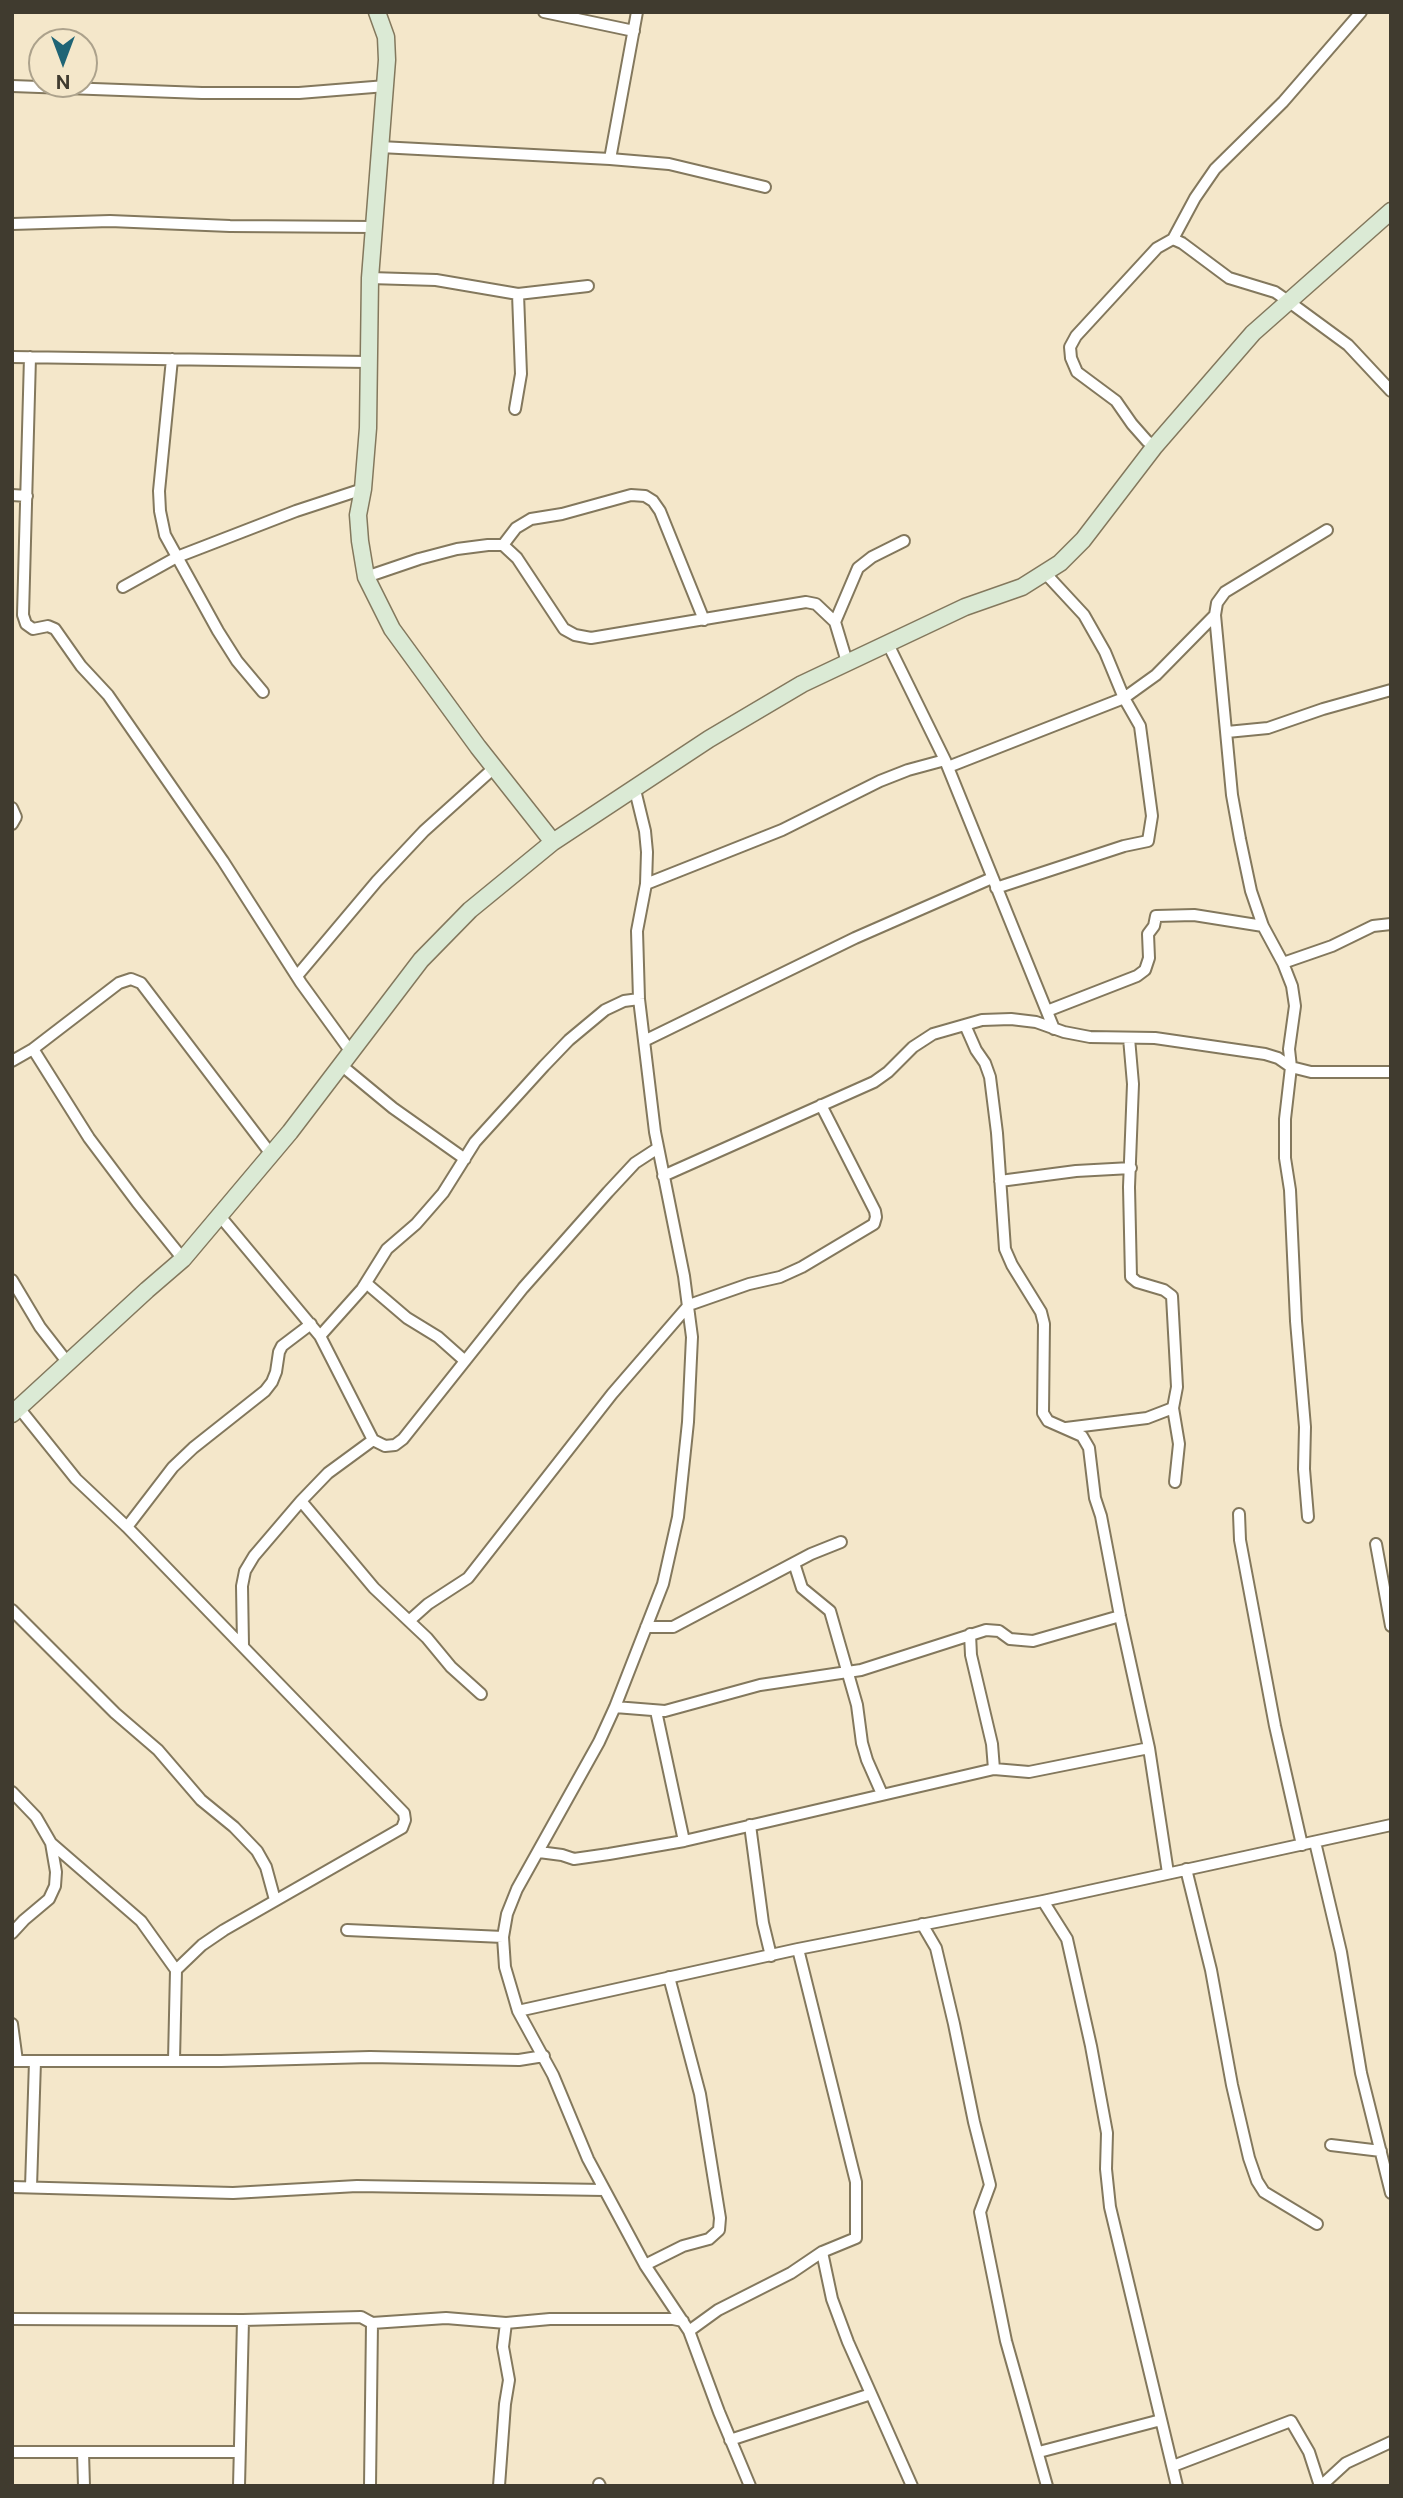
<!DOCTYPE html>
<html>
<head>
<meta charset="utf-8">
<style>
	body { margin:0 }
	#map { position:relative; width:1403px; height:2498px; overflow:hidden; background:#f4e7ca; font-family:"Public Sans",sans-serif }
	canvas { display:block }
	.frame { position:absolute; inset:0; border:14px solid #403b2f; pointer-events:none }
	.north { position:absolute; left:28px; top:28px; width:70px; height:70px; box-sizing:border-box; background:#f4e7ca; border:2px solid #aca28c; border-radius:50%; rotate:180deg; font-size:19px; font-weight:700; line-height:28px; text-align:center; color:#403b2f }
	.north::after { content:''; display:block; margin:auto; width:24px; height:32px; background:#1f6475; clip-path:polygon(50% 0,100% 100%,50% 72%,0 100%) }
</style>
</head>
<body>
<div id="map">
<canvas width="1403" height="2498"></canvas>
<div class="frame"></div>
<div class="north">N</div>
</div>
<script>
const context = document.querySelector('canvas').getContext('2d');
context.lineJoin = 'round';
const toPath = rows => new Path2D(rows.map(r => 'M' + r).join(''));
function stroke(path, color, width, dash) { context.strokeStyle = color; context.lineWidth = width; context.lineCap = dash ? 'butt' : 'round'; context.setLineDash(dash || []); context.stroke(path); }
const street = toPath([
	[544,12,634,31],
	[12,86,202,93,299,93,386,86],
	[380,147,610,159,669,164,765,187],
	[610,159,637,12],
	[12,224,110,221,230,226,374,227],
	[1173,239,1182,243,1229,278,1275,292,1288,301,1348,345,1391,391],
	[370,278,436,280,518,294,588,286],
	[12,357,368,362],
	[30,357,23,615,26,624,33,629,48,626,55,629,81,666,108,695,223,861,301,983,351,1052],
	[172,359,159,491,160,511,165,535,218,631,237,661,263,692],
	[515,409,521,374,518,294],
	[1155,446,1147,441,1132,424,1116,401,1077,372,1071,358,1070,347,1076,336,1157,248,1173,239,1195,198,1215,169,1283,102,1361,12],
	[12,495,27,496],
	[503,545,516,528,531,519,562,514,631,495,645,496,653,501,660,511,704,620],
	[366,577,419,559,457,549,488,545,503,545,517,558,564,629,575,635,591,638,806,602,816,604,835,622,847,662],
	[123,587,177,557,296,511,363,489],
	[835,622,858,568,872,557,904,541],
	[887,642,945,760,1054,1029],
	[1227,732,1268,728,1323,709,1391,690],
	[948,767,1124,698,1156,675,1215,615],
	[635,790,645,831,647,852,646,884,637,931,639,999,655,1132,684,1276,692,1337,688,1422,678,1517,663,1584,615,1707,599,1742,517,1889,507,1914,503,1937,505,1967,518,2011,553,2075,588,2159,645,2265,689,2331,719,2412,750,2486],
	[12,808,16,817,12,824],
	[646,884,782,830,880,781,908,770,945,760],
	[996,888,1124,846,1148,841,1152,816,1140,726,1124,698,1105,652,1084,615,1046,574],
	[1283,963,1332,946,1373,926,1391,924],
	[297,976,377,881,424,831,495,767],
	[1047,1011,1137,976,1145,970,1149,958,1148,934,1154,926,1156,916,1194,915,1263,926],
	[965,1025,976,1050,985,1063,990,1077,997,1133,1005,1249,1012,1265,1041,1312,1044,1324,1043,1413,1048,1421,1082,1436,1089,1448,1095,1498,1101,1516,1120,1616,1149,1748,1168,1873],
	[1129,1038,1133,1084,1129,1187,1131,1277,1137,1282,1164,1290,1172,1296,1177,1387,1173,1408,1179,1444,1175,1482],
	[644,1041,855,938,992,878],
	[33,1049,89,1138,137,1202,183,1259],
	[12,1061,33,1049,119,983,131,979,141,983,271,1154],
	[341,1065,393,1108,465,1159],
	[663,1176,874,1082,888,1072,913,1047,933,1034,982,1020,1011,1019,1036,1022,1064,1032,1090,1037,1155,1038,1265,1054,1278,1058,1291,1067,1311,1072,1391,1072],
	[1000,1181,1076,1171,1131,1168],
	[219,1215,320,1336,373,1440,385,1446,395,1445,403,1439,523,1288,608,1192,635,1163,658,1148],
	[12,1280,40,1327,68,1363],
	[366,1283,407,1318,438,1337,465,1361],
	[320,1336,362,1289,387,1249,416,1224,443,1193,475,1142,544,1066,569,1040,605,1010,624,1001,639,999],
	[19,1408,76,1479,127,1527,404,1813,405,1820,402,1828,224,1930,202,1945,176,1970,174,2060],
	[1066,1428,1147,1418,1173,1408],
	[301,1501,374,1588,427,1638,451,1667,481,1694],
	[1239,1514,1240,1540,1275,1726,1302,1845],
	[1308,1517,1304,1469,1305,1427,1296,1321,1290,1190,1285,1158,1285,1119,1291,1067,1289,1049,1295,1006,1292,986,1283,963,1263,926,1251,891,1240,839,1232,795,1215,615,1217,603,1225,592,1327,530],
	[127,1527,173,1467,193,1448,265,1391,272,1382,276,1372,279,1352,282,1346,311,1324],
	[1376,1544,1391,1626],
	[794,1563,802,1588,830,1611,857,1705,862,1743,867,1760,882,1794],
	[12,1610,115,1713,158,1750,201,1800,234,1827,257,1851,266,1867,275,1900],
	[409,1621,428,1604,468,1578,612,1394,689,1305,749,1284,780,1277,802,1267,874,1224,876,1217,875,1211,821,1105],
	[646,1627,673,1627,811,1554,841,1542],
	[970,1634,971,1655,992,1744,994,1769],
	[243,1645,242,1586,245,1571,254,1556,301,1501,328,1473,373,1440],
	[615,1707,665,1711,760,1685,861,1670,986,1630,999,1631,1010,1639,1033,1641,1120,1616],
	[656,1711,684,1841],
	[12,1792,36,1817,51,1843,141,1921,176,1970],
	[750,1825,763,1923,771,1956],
	[1315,1842,1341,1952,1361,2073,1391,2193],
	[539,1852,562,1855,574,1859,609,1854,684,1841,994,1769,1029,1772,1149,1748],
	[1186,1869,1211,1970,1232,2085,1249,2158,1257,2181,1264,2192,1317,2224],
	[1043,1901,1067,1939,1091,2046,1107,2133,1106,2169,1110,2207,1177,2486],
	[922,1924,936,1948,954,2024,974,2122,990,2185,980,2212,987,2247,1006,2341,1047,2486],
	[347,1930,503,1937],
	[12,1933,24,1920,49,1899,55,1886,56,1872,51,1843],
	[518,2011,798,1949,1043,1901,1391,1825],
	[12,2024,17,2061],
	[12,2061,221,2061,370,2057,519,2060,544,2056],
	[1331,2145,1381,2151],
	[12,2187,233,2193,357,2186,604,2190],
	[31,2187,35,2061],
	[822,2252,832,2299,848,2342,912,2486],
	[645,2265,683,2246,709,2239,719,2230,720,2218,700,2094,669,1977],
	[12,2319,243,2320,361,2317,372,2323,446,2318,506,2323,550,2319,673,2319,683,2321],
	[689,2331,718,2310,791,2273,822,2252,856,2238,856,2182,798,1949],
	[730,2440,871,2394],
	[12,2452,239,2452],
	[83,2452,84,2486],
	[1039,2452,1161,2420],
	[1173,2466,1291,2421,1309,2452,1320,2486],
	[599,2484,600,2486],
	[239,2486,243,2320],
	[370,2486,372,2323],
	[499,2486,505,2404,509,2380,503,2347,506,2323],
	[1321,2486,1346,2463,1391,2442]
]);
const secondary = toPath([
	[377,12,386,37,387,60,370,278,368,428,363,489,358,515,360,541,366,577,392,629,478,747,553,842],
	[12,1414,147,1290,183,1259,290,1132,421,960,470,910,553,842,709,739,802,684,965,607,1022,587,1060,563,1083,540,1155,446,1253,333,1391,211]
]);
stroke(street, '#83785d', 14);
stroke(secondary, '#83785d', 19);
stroke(street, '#fff', 10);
stroke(secondary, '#dbead5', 16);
</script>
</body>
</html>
